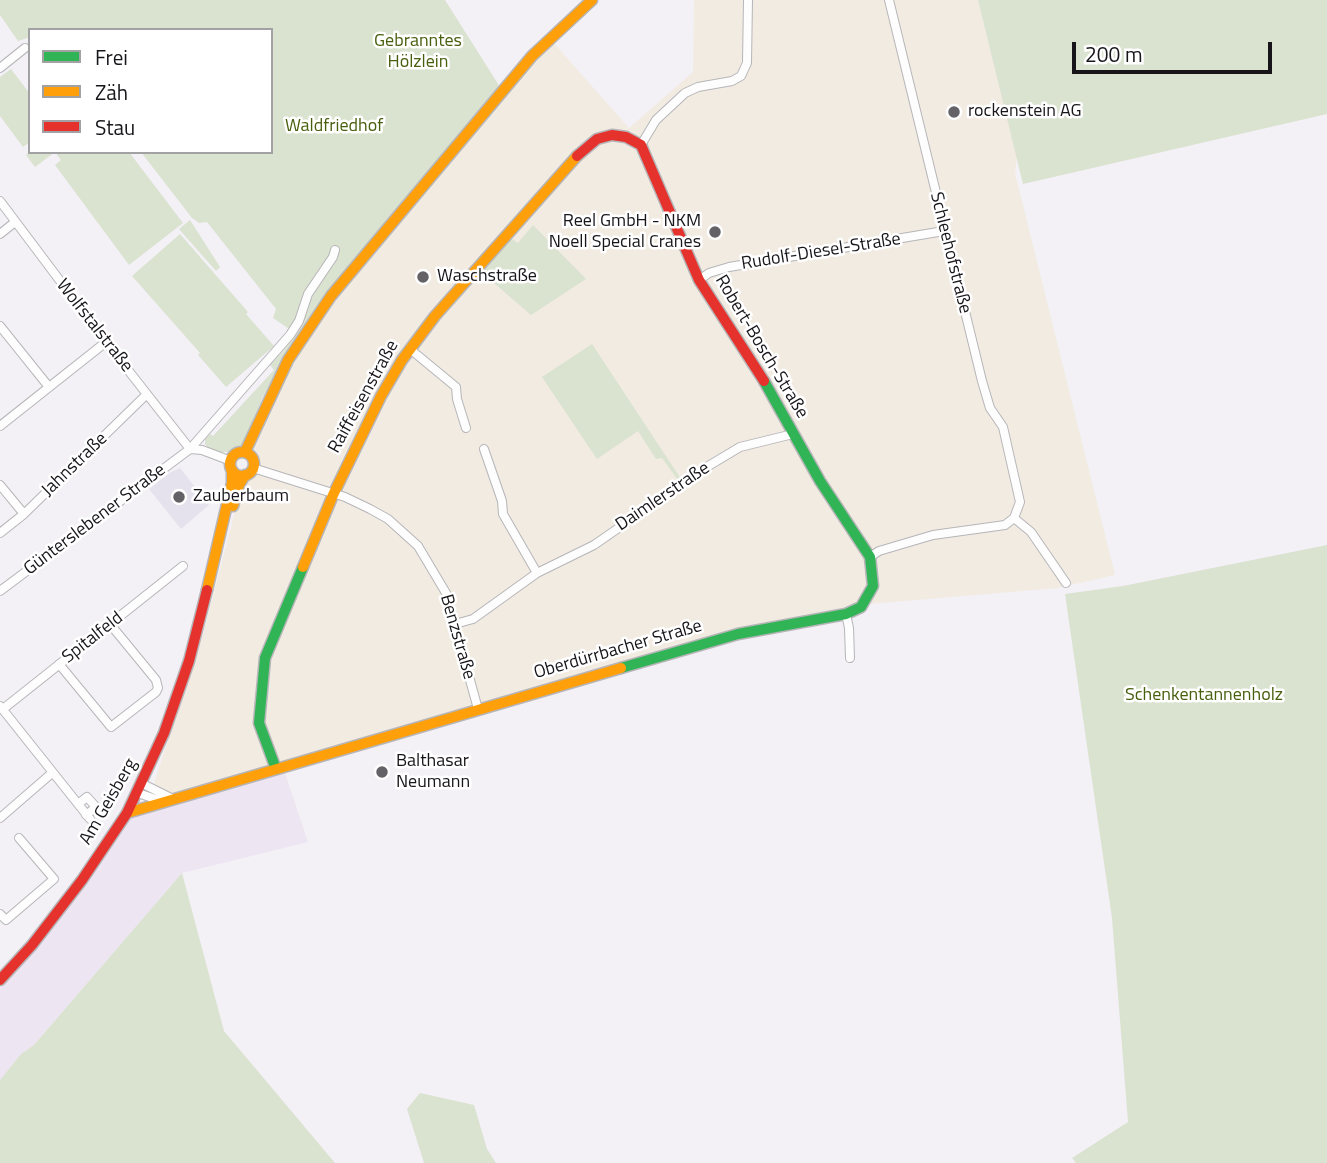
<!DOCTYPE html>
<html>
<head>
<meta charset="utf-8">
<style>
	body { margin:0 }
	#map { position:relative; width:1327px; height:1163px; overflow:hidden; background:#f3f1f6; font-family:"Titillium Web",sans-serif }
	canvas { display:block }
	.legend { position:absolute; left:28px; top:28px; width:245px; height:126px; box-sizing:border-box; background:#fff; border:2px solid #a2a1a3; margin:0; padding:9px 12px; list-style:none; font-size:21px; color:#171519 }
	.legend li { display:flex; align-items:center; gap:14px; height:35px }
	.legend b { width:35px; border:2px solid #a2a1a3 }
	.scale { position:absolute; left:1072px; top:42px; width:200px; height:32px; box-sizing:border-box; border:4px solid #171519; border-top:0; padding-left:9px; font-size:21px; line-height:24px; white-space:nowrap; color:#171519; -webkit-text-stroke:5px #fff; paint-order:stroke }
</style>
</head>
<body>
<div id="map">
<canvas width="1327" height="1163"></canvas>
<ul class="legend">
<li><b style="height:9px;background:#30b455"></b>Frei</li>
<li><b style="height:9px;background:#ff9f0a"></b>Zäh</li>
<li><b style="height:9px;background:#e5322d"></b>Stau</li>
</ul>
<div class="scale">200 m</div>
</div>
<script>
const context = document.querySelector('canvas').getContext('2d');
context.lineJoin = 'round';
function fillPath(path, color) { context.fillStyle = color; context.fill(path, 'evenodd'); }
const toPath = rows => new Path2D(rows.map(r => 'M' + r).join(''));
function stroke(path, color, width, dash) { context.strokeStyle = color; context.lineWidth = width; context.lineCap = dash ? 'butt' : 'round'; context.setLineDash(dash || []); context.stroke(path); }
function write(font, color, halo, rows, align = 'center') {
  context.font = font + ' "Titillium Web",sans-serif'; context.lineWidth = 5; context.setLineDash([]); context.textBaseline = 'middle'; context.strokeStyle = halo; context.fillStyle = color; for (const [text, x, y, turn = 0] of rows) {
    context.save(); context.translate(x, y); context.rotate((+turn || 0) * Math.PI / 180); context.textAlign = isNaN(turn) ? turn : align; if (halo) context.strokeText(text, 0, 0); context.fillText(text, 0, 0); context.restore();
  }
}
fillPath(toPath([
	[284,770,308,842,182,873,34,1045,21,1054,0,1080,0,989,82,890,131,818]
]), '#ede5f1');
fillPath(toPath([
	[694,0,978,0,1017,157,1015,173,1115,575,1058,588,869,604,744,627,414,724,176,796,153,786,202,637,243,481,255,476,259,462,254,447,283,380,305,339,335,296,366,260,429,188,505,93,552,41,629,128,693,72]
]), '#f2ebe2');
fillPath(toPath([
	[180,468,209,505,181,529,149,489,171,472]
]), '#e6e2ed');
fillPath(toPath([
	[0,0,445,0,500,87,329,292,281,363,262,399,242,446,231,452,219,452,210,450,205,444,205,439,210,434,213,436,274,370,270,365,285,349,295,333,273,318,276,309,207,222,199,223,192,218,141,152,271,152,271,30,30,30,30,37,18,41,0,15],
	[978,0,1327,0,1327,114,1023,184],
	[11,69,30,94,30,142,23,147,0,116,0,77],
	[30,152,55,152,35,167,26,155],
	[59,152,129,152,183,223,129,265,55,165,61,160,57,155],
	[190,220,220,267,216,271,179,229],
	[533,225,586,279,531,315,479,270,509,237,518,243],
	[180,234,248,312,246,314,274,346,226,387,198,355,200,353,132,276],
	[592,344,681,479,678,480,662,458,656,459,638,431,597,459,542,377],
	[1327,545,1327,1163,1076,1163,1072,1158,1128,1122,1112,918,1065,594,1123,586],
	[182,873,224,1031,335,1163,0,1163,0,1080,21,1054,34,1045],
	[420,1093,474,1105,487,1149,496,1163,424,1163,407,1109]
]), '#dae2d0');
const street = toPath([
	[0,68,25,48],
	[641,145,656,120,685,93,698,87,732,81,741,76,747,63,748,0],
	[0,201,106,342,190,449],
	[0,234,15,222],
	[699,280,709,273,729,267,944,231],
	[0,326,49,387],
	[410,349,456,387,457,399,466,428],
	[0,426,106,342],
	[190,449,202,450,231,461],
	[484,449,502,501,503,514,537,573],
	[253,468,345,497,370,509,388,519,418,546,446,593,478,709],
	[0,485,24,514],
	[1014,518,1031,532,1066,583],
	[0,533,24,514,147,394],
	[870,557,879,551,933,535,1005,525,1014,518,1020,502,1003,427,990,408,982,381,889,0],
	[0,591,190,449,290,335,299,321,308,294,333,257,335,250],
	[846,614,849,628,850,658],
	[455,624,473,619,537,573,594,545,705,468,740,447,793,434],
	[59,664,111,727,156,692,158,688,156,680,110,624],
	[0,706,90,819],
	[3,709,183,566],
	[143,784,173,799],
	[138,793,161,801],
	[78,804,87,797,96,807,86,815],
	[0,818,52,773],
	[0,914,6,920,54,879,19,838]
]);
const fast = toPath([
	[621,668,738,634,846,614,861,607,873,586,870,557,820,481,764,381],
	[276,769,259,723,265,658,303,567]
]);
const slow = toPath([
	[245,452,288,360,331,296,532,56,592,0],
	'230 464a12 12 0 1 1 24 0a12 12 0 1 1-24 0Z',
	[233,506,239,485,245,475],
	[303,567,333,495,381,396,402,360,435,316,577,156],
	[207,590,232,483,232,470],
	[127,813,621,668]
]);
const jam = toPath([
	[577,156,597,139,612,135,626,137,641,145,699,280,764,381],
	[0,980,32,945,82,880,127,813,164,733,189,661,207,590]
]);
stroke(street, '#b6b5b8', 10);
stroke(fast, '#b6b5b8', 13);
stroke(slow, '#b6b5b8', 13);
stroke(jam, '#b6b5b8', 13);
stroke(street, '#fdfdfe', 8);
stroke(fast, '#30b455', 10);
stroke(slow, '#ff9f0a', 10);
stroke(jam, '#e5322d', 10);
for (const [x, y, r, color] of [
	[954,112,7,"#646266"],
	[715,232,7,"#646266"],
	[423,277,7,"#646266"],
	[179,497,7,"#646266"],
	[382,772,7,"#646266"]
]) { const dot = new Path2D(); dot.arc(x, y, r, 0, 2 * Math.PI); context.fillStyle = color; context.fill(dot); stroke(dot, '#fff', 2.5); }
write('18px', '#485f0d', '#fff', [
	["Gebranntes",418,42],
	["Hölzlein",418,63],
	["Waldfriedhof",334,127],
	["Schenkentannenholz",1204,696]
]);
write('18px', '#171519', '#fff', [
	["rockenstein AG",968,112],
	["Reel GmbH - NKM",701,222,"right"],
	["Noell Special Cranes",701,243,"right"],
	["Waschstraße",437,277],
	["Zauberbaum",193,497],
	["Balthasar",396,762],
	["Neumann",396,783]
], 'left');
write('18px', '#171519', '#fff', [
	["Rudolf-Diesel-Straße",821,252,-9],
	["Schleehofstraße",950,253,76],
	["Wolfstalstraße",94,326,52],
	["Robert-Bosch-Straße",761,347,59],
	["Raiffeisenstraße",364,397,-61],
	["Jahnstraße",75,465,-44],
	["Daimlerstraße",663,497,-34],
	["Günterslebener Straße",95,520,-37],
	["Benzstraße",457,637,74],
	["Spitalfeld",93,638,-38],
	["Oberdürrbacher Straße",618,650,-16],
	["Am Geisberg",109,802,-60]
]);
</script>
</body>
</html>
